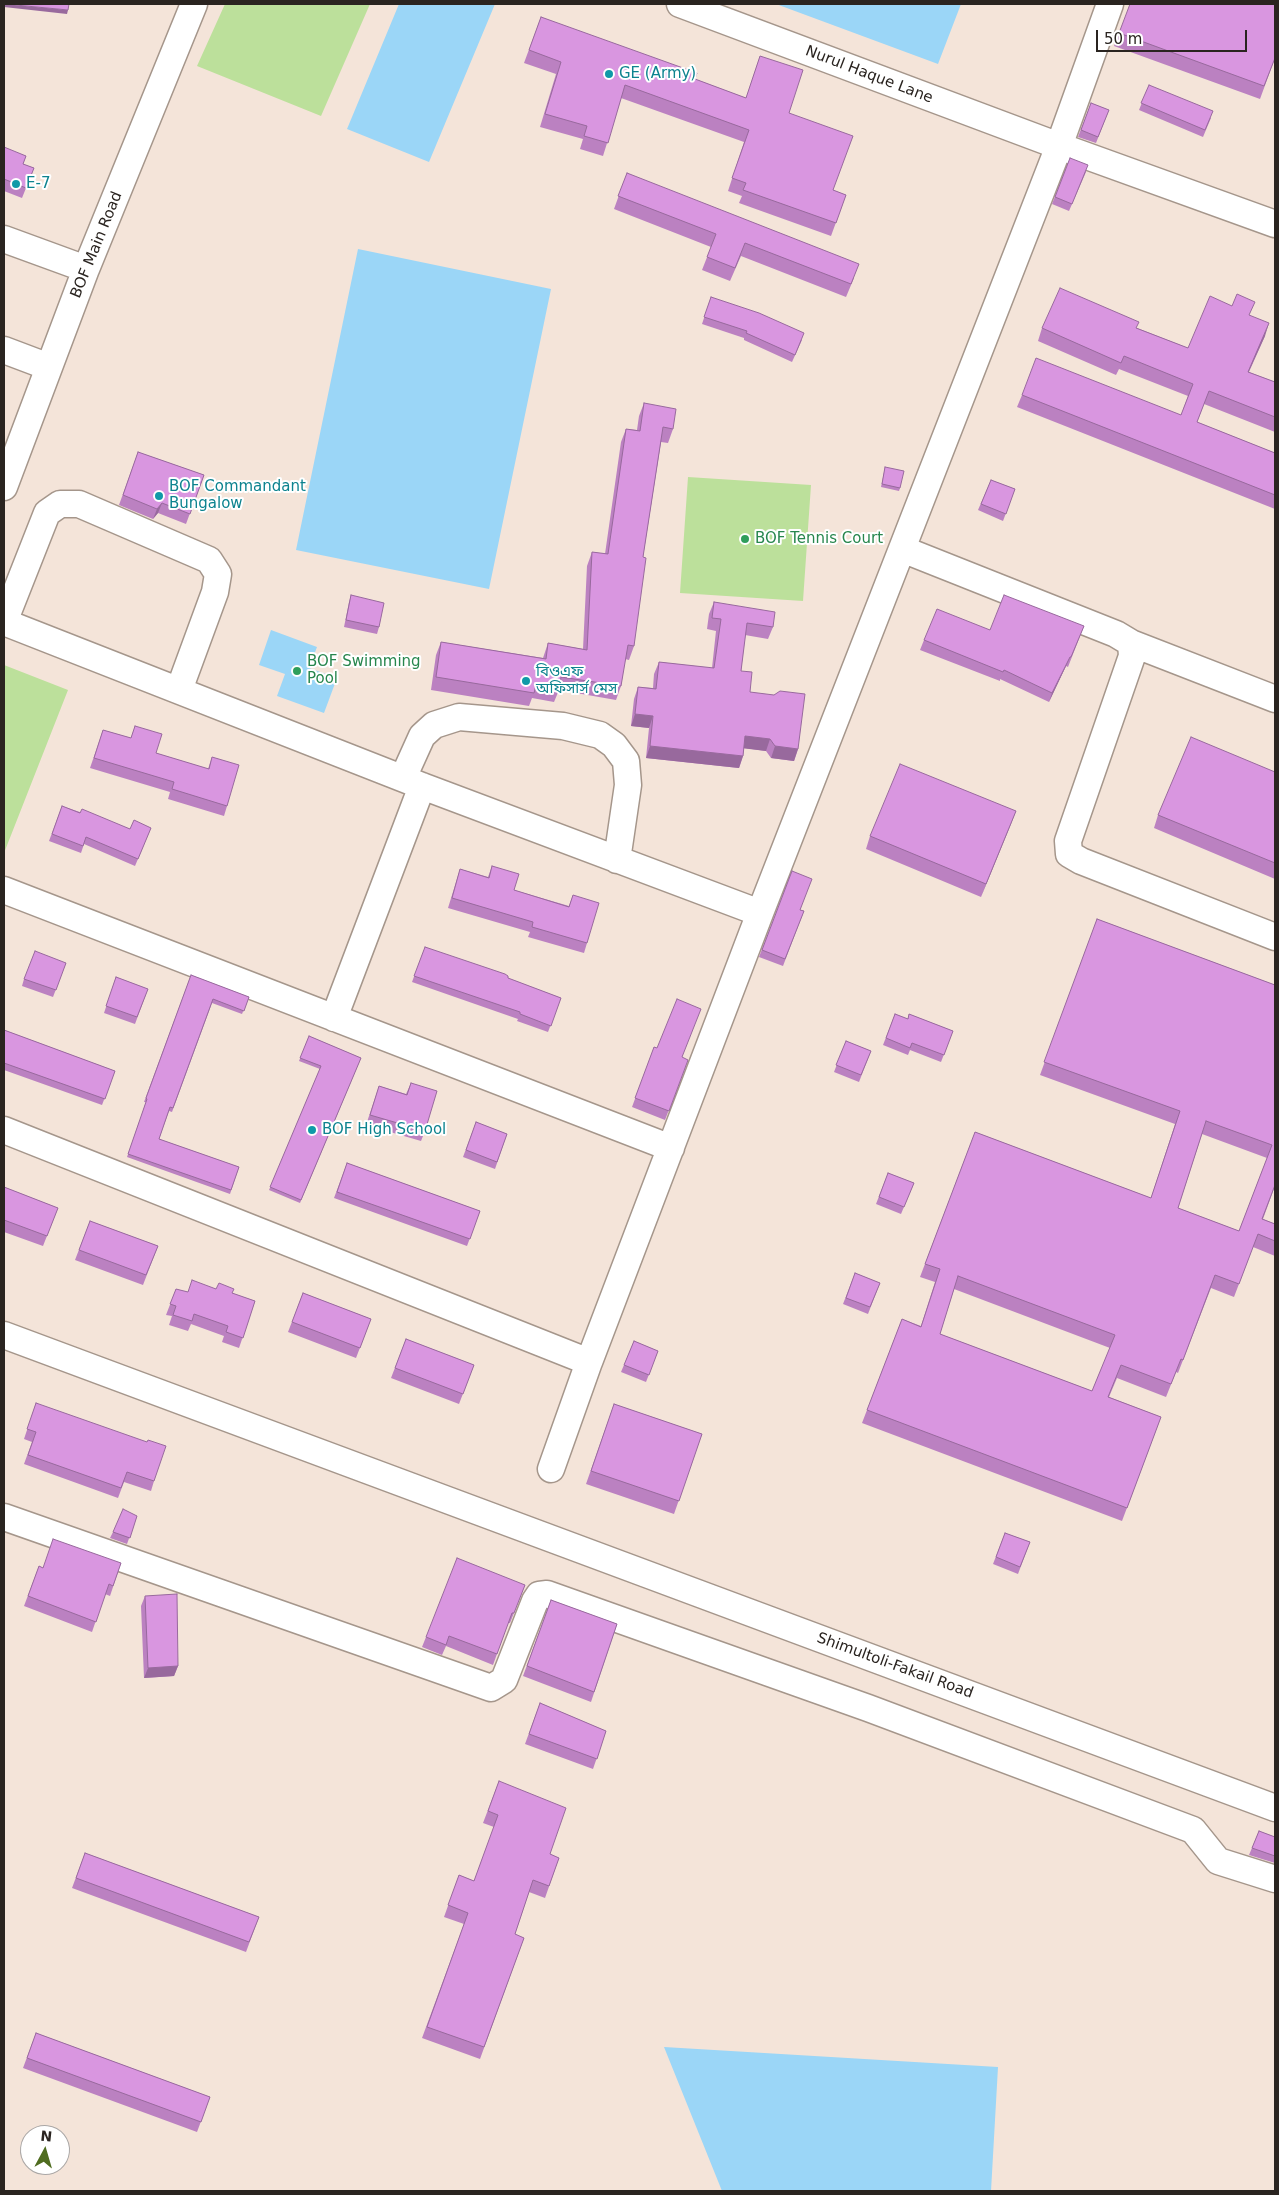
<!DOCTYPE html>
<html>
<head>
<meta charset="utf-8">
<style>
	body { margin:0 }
	#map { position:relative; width:1279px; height:2195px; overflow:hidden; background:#f4e4d9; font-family:"DejaVu Sans",sans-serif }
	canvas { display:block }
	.frame { position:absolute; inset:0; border:5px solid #2a2420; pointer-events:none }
	.north { position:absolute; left:20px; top:2125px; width:50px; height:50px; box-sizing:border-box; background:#fff; border:1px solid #aaa7a6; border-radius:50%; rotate:6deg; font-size:14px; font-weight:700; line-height:20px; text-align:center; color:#2a2420 }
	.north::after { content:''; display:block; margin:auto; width:18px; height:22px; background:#4f6c20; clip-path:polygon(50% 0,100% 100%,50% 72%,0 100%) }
	.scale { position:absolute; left:1096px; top:30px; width:151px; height:22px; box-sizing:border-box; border:2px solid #2a2420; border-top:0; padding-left:6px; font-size:15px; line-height:18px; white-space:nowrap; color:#2a2420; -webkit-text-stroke:4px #fff; paint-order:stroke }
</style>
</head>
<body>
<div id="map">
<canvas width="1279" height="2195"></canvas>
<div class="frame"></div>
<div class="north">N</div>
<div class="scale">50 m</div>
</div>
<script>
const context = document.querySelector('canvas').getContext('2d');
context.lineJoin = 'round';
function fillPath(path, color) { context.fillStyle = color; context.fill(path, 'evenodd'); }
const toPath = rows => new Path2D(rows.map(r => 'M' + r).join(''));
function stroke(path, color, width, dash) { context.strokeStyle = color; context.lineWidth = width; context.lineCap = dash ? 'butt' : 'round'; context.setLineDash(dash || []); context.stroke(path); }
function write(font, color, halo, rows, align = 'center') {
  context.font = font + ' "DejaVu Sans","Noto Sans Bengali",sans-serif'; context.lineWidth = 4; context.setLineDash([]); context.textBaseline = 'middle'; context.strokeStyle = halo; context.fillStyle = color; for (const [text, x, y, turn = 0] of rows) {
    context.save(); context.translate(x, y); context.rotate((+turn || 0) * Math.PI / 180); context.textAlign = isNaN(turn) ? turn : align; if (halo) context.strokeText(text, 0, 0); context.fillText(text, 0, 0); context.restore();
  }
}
fillPath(toPath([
	[225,4,370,4,321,116,197,66],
	[688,477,811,485,803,601,680,593],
	[4,665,68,690,4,853]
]), '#bce09b');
fillPath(toPath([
	[399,4,495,4,429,162,347,129],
	[776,4,961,4,938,64],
	[358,249,551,289,489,589,296,550],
	[271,630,317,647,309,668,337,678,324,713,277,696,285,674,259,665],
	[664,2047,998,2067,991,2191,722,2191]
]), '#9bd6f7');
const minor = toPath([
	[680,4,1059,146,1275,224],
	[4,239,86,269],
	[4,350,49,367],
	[4,487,86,269,194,4],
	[902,549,1116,634,1131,643,1132,656,1068,841,1069,854,1081,861,1275,937],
	[1131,643,1275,699],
	[179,690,215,592,218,574,209,560,79,504,60,504,47,513,4,622,422,786,760,913],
	[403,778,422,736,434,725,459,717,563,726,600,735,614,745,626,761,628,785,617,860],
	[4,890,671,1148],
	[334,1018,422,786],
	[4,1130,589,1362],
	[4,1335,1275,1808],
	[551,1469,589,1362,760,913,1059,146,1110,4],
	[4,1517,491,1688,504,1680,535,1601,539,1595,547,1594,868,1708,1193,1830,1218,1861,1275,1879]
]);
stroke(minor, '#a5968b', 29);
stroke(minor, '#fff', 26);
fillPath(toPath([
	[541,17,695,79,746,98,760,56,789,113,833,190,846,195,831,236,739,203,742,196,728,191,744,142,621,98,603,156,580,149,583,139,540,127,556,74,524,63],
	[1119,33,1275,58,1260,99,1114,46],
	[1149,85,1211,118,1203,137,1139,110],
	[1091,103,1109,110,1096,143,1078,137],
	[4,149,26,156,23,164,34,168,22,198,4,191],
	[1070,158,1086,172,1069,211,1052,204],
	[627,173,854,278,846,297,741,256,730,281,702,270,711,247,614,209],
	[711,297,802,340,792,362,744,340,744,338,702,324],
	[1250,315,1265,336,1249,372,1275,382,1275,432,1204,404,1197,422,1275,453,1275,509,1017,407,1022,395,1181,415,1188,396,1119,369,1116,375,1038,341,1042,328,1137,328,1188,348],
	[644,403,673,429,668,443,661,442,643,557,634,646,629,660,625,659,621,686,616,700,559,690,554,702,532,698,529,706,431,690,436,655,441,642,543,658,548,643,583,649,587,566,592,552,605,554,621,442,626,429,637,430,639,416],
	[138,452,204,475,186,524,158,513,153,519,119,505],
	[885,467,900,488,899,491,881,487],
	[991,480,1015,489,1003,521,978,510],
	[351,595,379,627,377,634,344,627,349,602],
	[714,602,773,627,768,639,745,635,741,671,750,692,798,749,794,761,771,758,766,751,744,748,743,756,739,768,646,758,649,728,631,726,634,699,638,687,653,688,654,674,659,662,712,668,716,631,707,629,709,614],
	[1084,626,1068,667,1066,666,1049,702,1000,679,1000,681,920,650,924,640,990,630],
	[135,726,156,753,208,769,212,757,227,806,224,816,168,799,170,792,90,768,103,730,131,738],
	[1275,772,1275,879,1154,828,1158,815],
	[62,806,130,829,151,828,135,866,84,844,81,853,49,841],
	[1016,811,981,897,866,849,870,836],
	[492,866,514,890,569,906,573,895,587,943,584,953,528,937,530,932,448,908,460,869,488,877],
	[792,871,800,910,804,911,783,966,759,957],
	[1097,919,1275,985,1275,1186,1263,1219,1275,1224,1275,1256,1253,1247,1234,1297,1211,1288,1178,1373,1176,1372,1166,1397,1117,1378,1109,1397,1161,1417,1122,1521,862,1423,902,1319,921,1326,935,1282,920,1277,975,1132,1151,1198,1175,1124,1040,1075],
	[1202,1134,1267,1158,1239,1231,1178,1208],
	[954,1289,1110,1348,1092,1391,940,1334],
	[425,947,561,998,548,1032,517,1021,518,1019,412,982],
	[66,963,53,997,22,986,24,979],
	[191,975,249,997,242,1014,212,1003,172,1112,169,1111,159,1139,239,1167,230,1194,127,1157,146,1102,144,1102],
	[116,977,148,989,135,1024,104,1013],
	[895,1014,908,1019,909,1014,953,1031,941,1062,910,1050,908,1055,883,1045],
	[4,1030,115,1071,102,1105,4,1070],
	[309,1036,361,1058,300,1203,269,1190,320,1069,299,1061],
	[846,1041,871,1051,859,1082,834,1072],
	[654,1047,688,1060,665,1120,632,1107],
	[411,1083,425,1131,421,1141,366,1125,379,1086,406,1094],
	[476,1122,507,1134,495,1169,463,1157],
	[347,1163,480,1211,467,1246,334,1198],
	[888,1173,914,1183,901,1214,876,1204],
	[4,1187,58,1208,43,1246,4,1232],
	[90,1221,158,1246,143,1285,75,1260],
	[855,1273,880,1283,868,1314,843,1304],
	[176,1289,187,1292,216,1289,232,1293,255,1301,239,1348,222,1342,224,1336,191,1324,188,1331,169,1325,172,1316,166,1315],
	[303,1293,371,1319,356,1358,288,1332],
	[406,1339,474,1365,459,1404,391,1378],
	[634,1341,658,1351,646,1382,621,1372],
	[36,1403,154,1481,151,1491,124,1482,118,1498,24,1464,32,1442,24,1439],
	[614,1404,702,1434,674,1514,586,1484],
	[137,1516,127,1544,110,1538,113,1532],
	[1005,1533,1030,1542,1018,1574,993,1564],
	[121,1563,110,1596,105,1594,92,1632,24,1606,39,1566,43,1568],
	[525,1585,510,1623,508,1623,493,1665,446,1646,442,1655,422,1647,426,1637],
	[145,1596,178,1666,174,1676,144,1678,141,1606],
	[551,1600,617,1624,591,1702,523,1676],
	[540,1703,606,1731,593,1769,525,1744],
	[499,1781,550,1854,559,1858,545,1898,529,1892,515,1934,524,1938,480,2059,422,2038,464,1924,444,1917,459,1875,474,1881,494,1827,483,1823],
	[1259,1831,1275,1837,1275,1863,1249,1855],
	[85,1853,259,1917,246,1952,72,1888],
	[36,2033,210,2097,197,2132,23,2068]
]), '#bb81c1');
fillPath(toPath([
	[4,4,68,10,67,14,4,7],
	[1269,323,1265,336,1243,384,1248,372],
	[162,503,158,513,153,519,157,509],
	[1070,657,1066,666,1049,702,1052,693],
	[635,714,653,716,649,728,631,726],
	[745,736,770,739,766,751,741,748],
	[650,746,743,756,739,768,646,758],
	[775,746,798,749,794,761,771,758],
	[1016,811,1011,824,981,897,986,884],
	[178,1666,174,1676,144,1678,148,1668]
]), '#98699d');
const building = toPath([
	[5,4,69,4,68,10,5,4],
	[1130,4,1275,4,1275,58,1264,86,1119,33,1130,4],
	[541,17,697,73,695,79,746,98,760,56,803,70,789,113,853,136,833,190,846,195,836,223,743,190,746,183,732,178,749,130,625,85,608,143,584,136,587,126,545,114,561,62,529,50,541,17],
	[1149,85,1213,111,1205,130,1141,103,1149,85],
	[1091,103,1109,110,1098,137,1081,130,1091,103],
	[4,147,26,156,23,164,34,168,26,188,4,179,4,147],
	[1070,158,1088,165,1072,204,1055,197,1070,158],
	[627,173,859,264,851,284,745,243,735,268,707,257,716,234,618,196,627,173],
	[1060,288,1139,322,1136,328,1188,348,1210,296,1232,306,1237,294,1255,302,1249,315,1269,323,1248,372,1275,382,1275,417,1209,391,1197,422,1275,453,1275,495,1022,395,1036,358,1181,415,1193,384,1124,356,1121,363,1042,328,1060,288],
	[711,297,759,313,804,333,795,355,746,333,747,331,704,317,711,297],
	[644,403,676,409,673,429,663,427,643,557,646,558,634,646,628,645,621,686,561,677,559,689,536,685,534,693,436,677,441,642,546,659,548,643,587,650,592,552,608,554,626,429,640,431,644,403],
	[138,452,204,475,190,514,162,503,157,509,123,495,138,452],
	[885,467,904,471,900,488,882,484,885,467],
	[991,480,1015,489,1006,514,981,504,991,480],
	[351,595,384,603,379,627,346,620,351,595],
	[1004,595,1084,626,1071,657,1070,657,1052,693,1004,670,1003,672,924,640,937,609,990,630,1004,595],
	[714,602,775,612,773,627,747,623,741,671,752,672,750,692,774,695,780,691,805,694,798,749,775,746,770,739,745,736,743,756,650,746,653,716,635,714,638,687,656,689,659,662,714,668,721,619,712,618,714,602],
	[135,726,162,734,156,753,209,769,212,757,239,765,227,806,172,789,174,782,94,758,103,730,131,738,135,726],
	[1191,737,1275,772,1275,863,1158,815,1191,737],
	[900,764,1016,811,986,884,870,836,900,764],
	[62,806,80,813,82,809,130,829,134,820,151,828,138,859,86,837,83,846,52,834,62,806],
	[492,866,519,874,514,890,569,907,573,895,599,903,587,943,532,927,533,922,452,898,460,869,489,878,492,866],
	[792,871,812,879,800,910,804,911,785,959,762,950,792,871],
	[1097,919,1275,985,1275,1185,1262,1219,1275,1224,1275,1241,1258,1234,1239,1284,1215,1275,1183,1360,1181,1359,1171,1384,1121,1365,1108,1397,1161,1417,1127,1508,867,1410,902,1319,921,1327,940,1269,925,1264,975,1132,1151,1198,1180,1111,1044,1062,1097,919],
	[1206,1121,1272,1145,1239,1231,1178,1208,1206,1121],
	[958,1276,1115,1335,1092,1391,940,1334,958,1276],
	[425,947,505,974,508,976,508,978,561,998,551,1026,520,1014,520,1012,414,976,425,947],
	[35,951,66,963,56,990,24,979,35,951],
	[191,975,249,997,244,1011,213,999,173,1108,170,1107,159,1139,239,1167,231,1190,128,1154,147,1099,146,1098,191,975],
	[116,977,148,989,137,1017,106,1006,116,977],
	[677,999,701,1009,682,1057,688,1060,669,1111,635,1098,654,1047,657,1048,677,999],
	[895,1014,908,1019,909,1014,953,1031,944,1055,912,1043,910,1048,886,1038,895,1014],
	[4,1030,115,1071,105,1099,4,1063,4,1030],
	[309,1036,361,1058,301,1200,270,1187,321,1066,300,1058,309,1036],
	[846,1041,871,1051,861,1075,836,1065,846,1041],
	[411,1083,437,1091,425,1131,370,1115,379,1086,407,1095,411,1083],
	[476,1122,507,1134,497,1162,466,1150,476,1122],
	[347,1163,480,1211,470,1239,337,1192,347,1163],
	[888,1173,914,1183,904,1207,879,1197,888,1173],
	[4,1187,58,1208,47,1236,4,1220,4,1187],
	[90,1221,158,1246,146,1275,79,1250,90,1221],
	[855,1273,880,1283,870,1307,846,1298,855,1273],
	[192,1280,216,1289,219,1283,234,1289,232,1293,255,1301,243,1338,226,1332,228,1326,194,1314,192,1321,173,1315,176,1306,170,1304,176,1289,188,1292,192,1280],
	[303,1293,371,1319,360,1348,292,1322,303,1293],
	[406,1339,474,1365,463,1394,395,1368,406,1339],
	[634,1341,658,1351,649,1375,624,1365,634,1341],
	[36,1403,147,1442,148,1440,166,1446,154,1481,127,1472,121,1488,28,1455,36,1432,27,1429,36,1403],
	[614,1404,702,1434,679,1501,591,1471,614,1404],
	[123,1509,137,1516,130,1538,113,1532,123,1509],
	[1005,1533,1030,1542,1020,1567,996,1557,1005,1533],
	[53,1539,121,1563,113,1586,109,1584,96,1622,28,1596,39,1566,43,1568,53,1539],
	[457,1558,525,1585,514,1613,512,1613,497,1654,449,1636,446,1645,426,1637,457,1558],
	[177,1594,178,1666,148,1668,145,1596,177,1594],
	[551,1600,617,1624,594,1692,527,1666,551,1600],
	[540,1703,606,1731,597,1759,529,1734,540,1703],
	[499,1781,566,1808,550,1854,559,1858,549,1886,533,1880,515,1934,524,1938,484,2047,427,2027,468,1913,448,1905,459,1875,474,1881,498,1815,488,1811,499,1781],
	[1259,1831,1275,1837,1275,1856,1252,1848,1259,1831],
	[85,1853,259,1917,249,1942,76,1878,85,1853],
	[36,2033,210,2097,201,2122,27,2058,36,2033]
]);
fillPath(building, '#d996e0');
stroke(building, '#98699d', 1);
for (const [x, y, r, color] of [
	[609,74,5,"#0f9aa8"],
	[16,184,5,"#0f9aa8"],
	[159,496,5,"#0f9aa8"],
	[745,539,5,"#2e9e5b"],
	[297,671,5,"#2e9e5b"],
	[526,681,5,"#0f9aa8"],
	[312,1130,5,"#0f9aa8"]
]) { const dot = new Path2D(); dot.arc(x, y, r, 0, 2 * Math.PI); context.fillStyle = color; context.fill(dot); stroke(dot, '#fff', 2); }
write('15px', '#0d838f', '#fff', [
	["GE (Army)",619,74],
	["E-7",26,184],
	["BOF Commandant",169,487],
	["Bungalow",169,504],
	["বিওএফ",536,672],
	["অফিসার্স মেস",536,689],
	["BOF High School",322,1130]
], 'left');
write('15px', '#2a2420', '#fff', [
	["Nurul Haque Lane",869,75,21],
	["BOF Main Road",97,245,-68],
	["Shimultoli-Fakail Road",895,1666,20]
]);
write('15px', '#27864d', '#fff', [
	["BOF Tennis Court",755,539],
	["BOF Swimming",307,662],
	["Pool",307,679]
], 'left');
</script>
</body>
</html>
